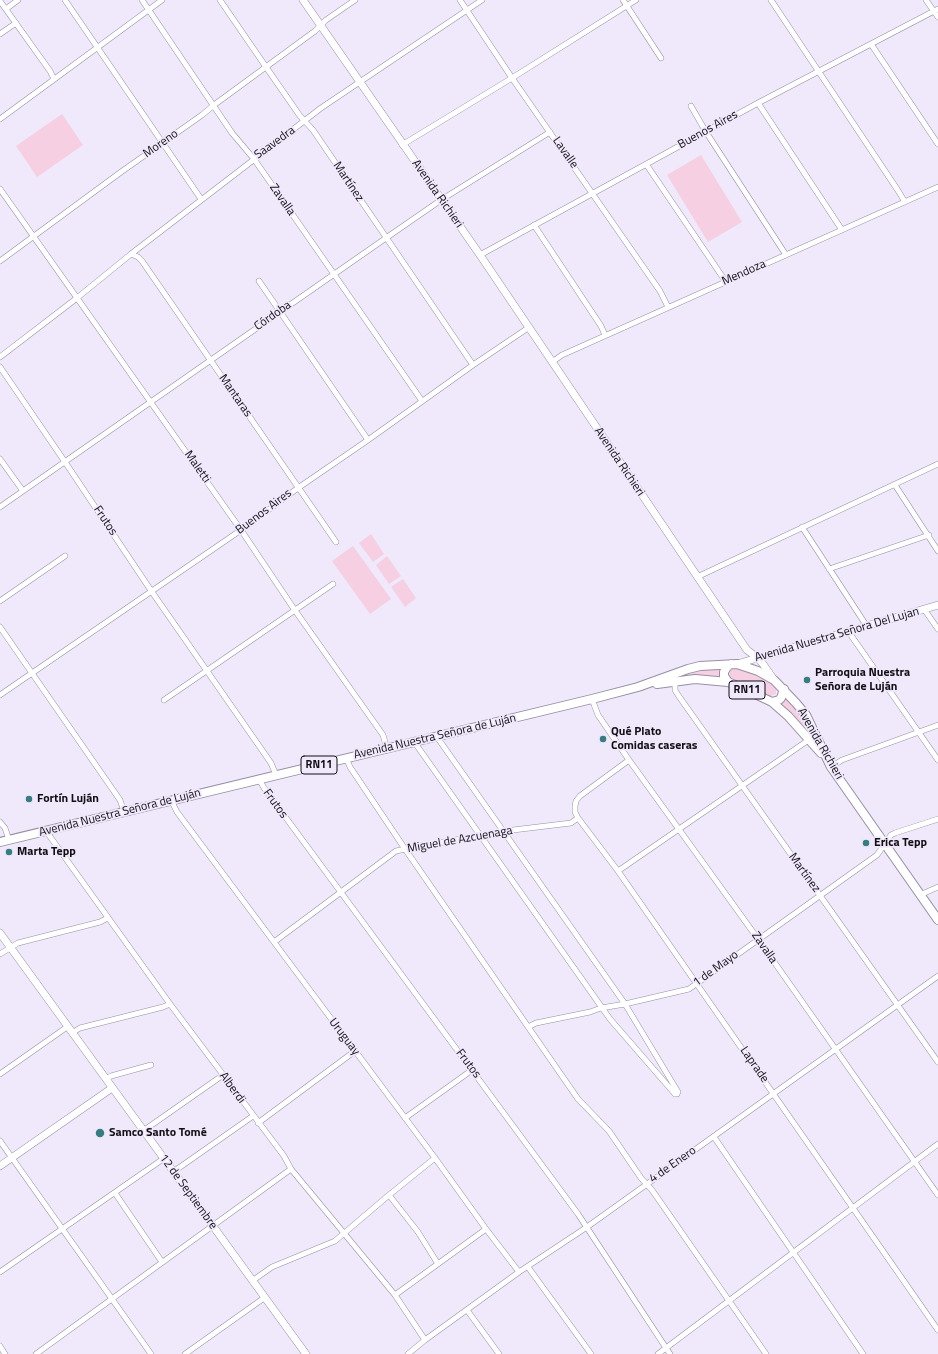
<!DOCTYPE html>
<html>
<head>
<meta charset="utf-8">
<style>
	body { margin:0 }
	canvas { display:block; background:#f0e8fb }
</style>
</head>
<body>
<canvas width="938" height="1354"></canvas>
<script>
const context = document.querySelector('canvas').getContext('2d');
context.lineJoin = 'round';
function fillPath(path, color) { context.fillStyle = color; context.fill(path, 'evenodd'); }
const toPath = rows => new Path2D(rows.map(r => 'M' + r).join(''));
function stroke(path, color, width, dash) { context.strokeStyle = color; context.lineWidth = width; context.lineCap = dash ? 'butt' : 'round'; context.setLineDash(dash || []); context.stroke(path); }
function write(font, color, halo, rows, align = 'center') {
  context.font = font + ' "Titillium Web",sans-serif'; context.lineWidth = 3.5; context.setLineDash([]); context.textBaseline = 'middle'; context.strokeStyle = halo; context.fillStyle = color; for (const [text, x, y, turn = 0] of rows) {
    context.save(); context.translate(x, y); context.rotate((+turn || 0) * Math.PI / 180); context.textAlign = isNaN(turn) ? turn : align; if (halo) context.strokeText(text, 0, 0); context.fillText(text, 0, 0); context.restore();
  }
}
fillPath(toPath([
	[62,114,83,145,37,177,16,146],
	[701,155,742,222,708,242,667,175],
	[371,534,384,554,373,562,359,543],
	[353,546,391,599,370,614,332,561],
	[387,556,401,576,389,584,376,565],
	[403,579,416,598,405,607,391,587],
	[722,667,719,673,720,679,691,677,690,675,692,672],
	[733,668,754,673,771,681,776,686,776,694,768,697,731,680,729,675,730,671],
	[785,696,804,718,813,738,779,704]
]), '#f6cfe2');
const street = toPath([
	[65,0,201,199],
	[142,0,232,133,254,159,422,401],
	[220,0,266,67,300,116,313,130,473,365],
	[460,0,512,78,660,291,668,307],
	[623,0,661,58],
	[771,0,897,189,905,202],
	[926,0,938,17],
	[0,1,50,71,54,79],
	[6,9,18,0],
	[0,34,16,23],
	[871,44,938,144],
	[758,103,842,230],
	[691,106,706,132,786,255],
	[0,119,162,0],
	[402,145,512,78,636,0],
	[646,164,726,282],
	[0,189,241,530,294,609,383,735,387,749],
	[534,225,601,326,605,335],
	[131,254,138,257,142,261,336,542],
	[480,255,758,103,938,9],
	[0,261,121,172,202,115,214,105,315,31,326,20,355,0],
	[259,281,368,440],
	[0,357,77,298,131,254,321,108,482,0],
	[552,362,562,355,938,187],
	[0,367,65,462,152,592,271,763,276,775],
	[0,459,23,491],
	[895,485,938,551],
	[0,507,386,238,441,200,550,132],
	[802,527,866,625],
	[829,569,929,535],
	[697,577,938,464],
	[0,601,65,556],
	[924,609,938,629],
	[0,627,120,800,124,811],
	[848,631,938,760],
	[675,682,675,690,678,695,938,1062],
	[0,695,241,530,298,488,368,440,473,365,528,328],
	[592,699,598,715,629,760,758,939,938,1195],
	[164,700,333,584],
	[437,737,625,1004,678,1092,677,1094],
	[415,743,610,1019,675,1094,677,1094],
	[346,758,350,767,405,849,578,1099,609,1131,641,1178,652,1190,766,1354],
	[629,760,580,796,576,801,575,806,575,812,578,818,618,871,938,1330],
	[831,767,842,760,938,725],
	[259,779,264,788,578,1214,670,1354],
	[171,800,177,812,435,1158,486,1229,519,1272],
	[0,822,5,828,9,840],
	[46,831,170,1004,284,1156,291,1169,395,1295,425,1340],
	[618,871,810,739],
	[920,895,938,887],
	[274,942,396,851,415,847,513,830,571,823,578,818],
	[0,954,18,943,100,922,108,918],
	[528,1027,536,1023,590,1012,601,1008,625,1004,689,989,877,855,891,835,895,833,938,819],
	[72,1033,80,1028,163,1007,170,1004],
	[0,1074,67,1027],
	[106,1079,111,1076,151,1065],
	[405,1118,472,1070],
	[258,1123,355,1051],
	[143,1131,223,1075],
	[714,1137,863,1354],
	[0,1141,151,1354],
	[173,1172,253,1116],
	[115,1193,162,1262],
	[389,1195,418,1232,438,1264],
	[528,1267,591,1354],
	[0,1272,163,1159],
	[252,1281,272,1267,335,1241,389,1195,435,1158],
	[395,1295,486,1229],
	[467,1310,499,1354],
	[0,1346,5,1354],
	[36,1354,291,1169],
	[185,1354,264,1298],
	[408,1354,425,1340,519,1272,587,1227,938,976],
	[658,1354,938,1144]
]);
const secondary = toPath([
	[303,0,480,255,747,650,758,658,763,664,774,680],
	[737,664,938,605],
	[0,933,306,1354],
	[0,1166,112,1088]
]);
const primary = toPath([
	[728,682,724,676,724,672,727,667,731,664],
	[657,684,695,679,728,682,740,687,772,702,788,716,821,753],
	[772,702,779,700,781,698,784,689],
	[0,842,592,699,638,687,688,669,700,666,737,664,758,671,774,680,796,703,806,715,831,767,938,920]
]);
stroke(street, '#9890a2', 6);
stroke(secondary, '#9890a2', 8);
stroke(primary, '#9890a2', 10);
stroke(street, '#fff', 5);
stroke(secondary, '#fff', 7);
stroke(primary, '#fff', 8);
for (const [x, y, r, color] of [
	[807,680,4,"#357d82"],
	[603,739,4,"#357d82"],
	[29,799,4,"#357d82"],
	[866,843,4,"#357d82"],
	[9,852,4,"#357d82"],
	[100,1133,5,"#357d82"]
]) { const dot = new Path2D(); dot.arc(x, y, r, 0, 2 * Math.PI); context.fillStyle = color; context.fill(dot); stroke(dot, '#f0e8fb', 1.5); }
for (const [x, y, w] of [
	[747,690,36],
	[319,765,36]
]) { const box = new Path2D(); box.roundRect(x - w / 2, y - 9, w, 18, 3); context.fillStyle = '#f0e8fb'; context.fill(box); stroke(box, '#110e14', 1); }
write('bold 11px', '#110e14', null, [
	["RN11",747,690],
	["RN11",319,765]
]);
write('12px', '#110e14', '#f0e8fb', [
	["Buenos Aires",708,130,-29],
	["Saavedra",275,143,-36],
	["Moreno",161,144,-35],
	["Lavalle",565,153,55],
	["Martínez",348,182,56],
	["Avenida Richieri",437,194,55],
	["Zavalla",282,200,55],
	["Mendoza",744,273,-24],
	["Córdoba",273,316,-35],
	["Mantaras",235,396,55],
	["Avenida Richieri",619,462,56],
	["Maletti",197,467,55],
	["Buenos Aires",264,512,-37],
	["Frutos",105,521,56],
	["Avenida Nuestra Señora Del Lujan",837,635,-16],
	["Avenida Nuestra Señora de Luján",435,737,-13],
	["Avenida Richieri",820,744,60],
	["Frutos",275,804,54],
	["Avenida Nuestra Señora de Luján",120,813,-14],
	["Miguel de Azcuenaga",460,840,-10],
	["Martínez",804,873,54],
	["Zavalla",764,948,55],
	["1 de Mayo",716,969,-36],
	["Uruguay",344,1037,53],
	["Frutos",468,1064,53],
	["Laprade",754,1065,55],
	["Alberdi",232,1088,54],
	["4 de Enero",673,1165,-35],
	["12 de Septiembre",188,1192,54]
]);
write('bold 12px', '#110e14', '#f0e8fb', [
	["Parroquia Nuestra",815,673],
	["Señora de Luján",815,687],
	["Qué Plato",611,732],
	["Comidas caseras",611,746],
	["Fortín Luján",37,799],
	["Erica Tepp",874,843],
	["Marta Tepp",17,852],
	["Samco Santo Tomé",109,1133]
], 'left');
</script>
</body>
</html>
